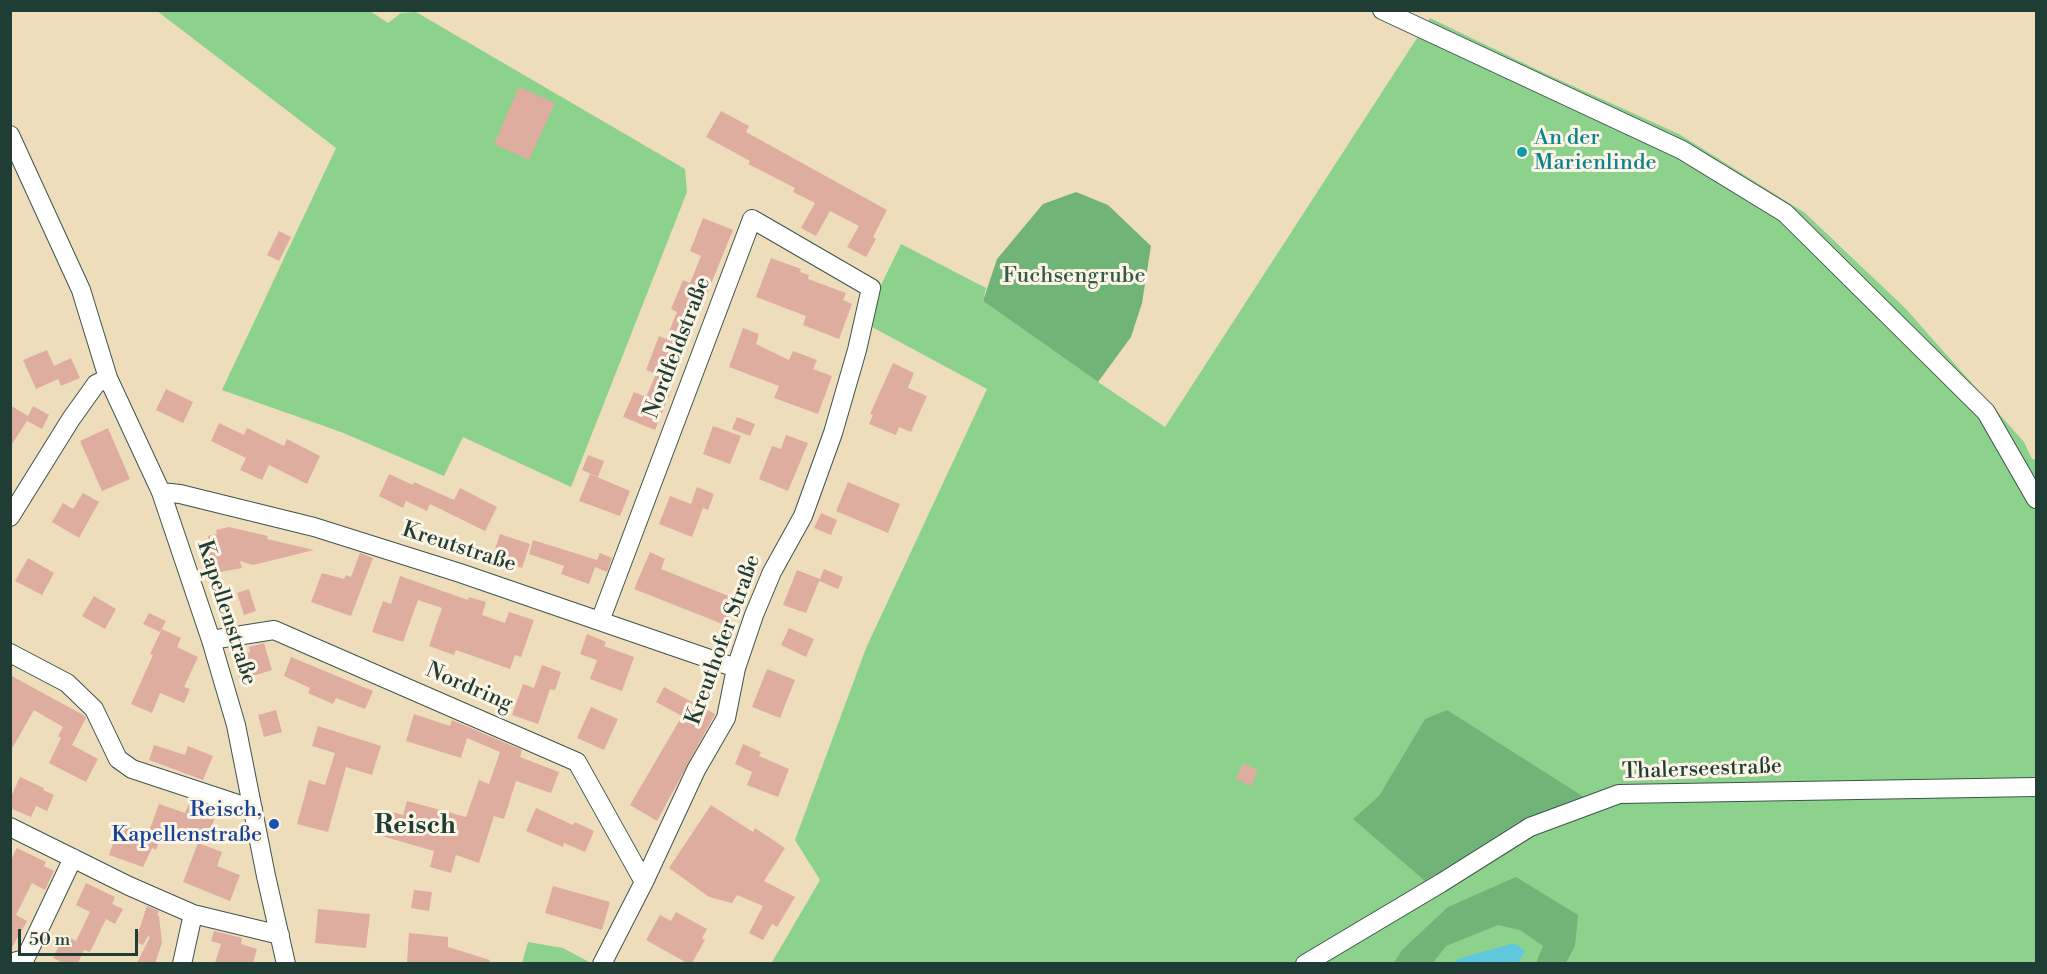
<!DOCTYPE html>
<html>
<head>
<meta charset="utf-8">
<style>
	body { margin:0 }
	#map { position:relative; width:2047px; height:974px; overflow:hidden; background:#edb; font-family:"Libre Bodoni",serif }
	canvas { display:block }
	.frame { position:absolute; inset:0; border:12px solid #1f3d34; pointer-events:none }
	.scale { position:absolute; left:18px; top:929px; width:120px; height:27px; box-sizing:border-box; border:3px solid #1f3d34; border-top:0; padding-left:8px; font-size:18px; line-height:21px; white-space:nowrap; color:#1f3d34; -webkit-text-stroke:4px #fcf5e5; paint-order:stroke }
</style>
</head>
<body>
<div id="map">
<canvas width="2047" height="974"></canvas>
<div class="frame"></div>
<div class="scale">50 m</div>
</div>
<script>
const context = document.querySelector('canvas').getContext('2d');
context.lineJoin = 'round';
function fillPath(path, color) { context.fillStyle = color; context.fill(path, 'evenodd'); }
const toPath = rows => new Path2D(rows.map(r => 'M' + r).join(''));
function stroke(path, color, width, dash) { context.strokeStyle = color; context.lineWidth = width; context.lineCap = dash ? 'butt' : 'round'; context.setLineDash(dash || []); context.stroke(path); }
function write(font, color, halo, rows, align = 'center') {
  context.font = font + ' "Libre Bodoni",serif'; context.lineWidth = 6; context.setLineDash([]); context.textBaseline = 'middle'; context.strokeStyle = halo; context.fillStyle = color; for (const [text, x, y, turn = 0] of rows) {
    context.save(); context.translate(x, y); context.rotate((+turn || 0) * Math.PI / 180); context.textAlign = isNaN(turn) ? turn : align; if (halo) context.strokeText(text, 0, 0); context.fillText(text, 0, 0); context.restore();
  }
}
fillPath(toPath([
	[157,11,370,11,388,23,401,13,416,12,685,169,687,192,571,487,463,437,444,476,341,432,222,390,336,148],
	[1430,18,1542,72,1679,134,1805,213,1905,308,2024,442,2032,459,2036,459,2036,963,771,964,820,880,795,840,866,648,987,389,872,327,881,285,901,244,986,288,983,301,1098,382,1165,427],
	[528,942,563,948,591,963,522,963]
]), '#8cd28d');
fillPath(toPath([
	[1076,192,1108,205,1151,246,1142,303,1131,337,1098,382,983,301,997,259,1043,204],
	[1447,710,1584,797,1520,821,1425,881,1353,819,1379,796,1425,719],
	[1516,877,1578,915,1575,946,1566,963,1536,963,1543,946,1520,930,1498,925,1446,946,1433,963,1394,963,1402,950,1448,907]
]), '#71b478');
fillPath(toPath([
	[1514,943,1525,951,1518,963,1454,963,1458,959]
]), '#60c8dc');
fillPath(toPath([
	[519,87,555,103,529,160,494,144],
	[721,111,749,126,746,132,887,210,873,237,876,239,866,257,847,247,859,226,830,211,816,236,801,228,815,203,793,192,795,188,748,164,750,161,706,137],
	[703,218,733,230,691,333,669,390,671,391,655,430,623,417,634,392,646,397,656,374,646,370,659,336,666,339,677,312,671,309,683,280,690,283,701,256,690,251],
	[279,231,291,237,279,261,267,255],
	[771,258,801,269,800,272,809,275,808,279,846,293,843,300,852,304,839,339,803,325,806,316,756,297],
	[743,328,759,334,756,344,789,360,793,351,817,360,813,369,832,376,818,414,774,398,779,386,729,367],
	[47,350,54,366,71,358,80,378,61,386,58,379,36,389,23,360],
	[893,363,914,373,908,388,927,396,911,432,899,427,896,435,869,424,873,415,870,414],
	[166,389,193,402,183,423,156,410],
	[10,405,28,416,33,406,49,415,42,429,27,421,10,447],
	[737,417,755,424,750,436,732,429],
	[219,423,244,435,247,428,284,446,287,439,320,456,307,484,269,465,262,480,240,470,246,458,211,441],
	[713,426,741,436,730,464,703,454],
	[108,428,130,479,102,491,80,441],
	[786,435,808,443,788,491,759,479,772,446,781,449],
	[588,455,604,461,598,477,582,470],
	[389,474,413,485,414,482,454,500,460,488,497,507,485,531,430,504,427,511,406,501,403,508,379,496],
	[590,474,630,491,620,516,579,501],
	[848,482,900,504,888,533,836,511],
	[697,487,714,494,708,510,703,508,692,537,659,524,670,496,691,504],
	[83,493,99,502,79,538,52,522,63,503,73,509],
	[821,513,837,520,831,535,814,528],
	[229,527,268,536,267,539,314,550,253,565,240,561,242,568,209,574,204,554,212,552,208,536,217,534,216,530],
	[500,534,530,544,522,568,492,558],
	[533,540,597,560,600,553,612,558,607,572,595,567,589,584,561,574,564,566,529,554],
	[650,552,665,559,661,569,736,599,725,625,634,589],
	[360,553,373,558,351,616,311,602,322,573,344,579,346,575,351,577],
	[28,558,54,573,42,595,15,581],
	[824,569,843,577,838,589,819,581],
	[797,570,820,579,806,613,783,605],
	[400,576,468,600,469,597,486,602,482,615,505,623,509,612,534,620,521,657,515,655,510,669,456,650,454,655,429,646,442,608,418,600,403,642,372,632,383,601,391,604],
	[249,589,256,611,244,615,237,593],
	[94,596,116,609,105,629,82,616],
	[149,613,166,621,160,632,143,624],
	[789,628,814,639,806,657,781,645],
	[162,629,181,638,177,647,198,657,184,687,190,689,184,703,160,693,152,713,131,704,153,655,150,654],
	[587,634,606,642,604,646,634,657,622,691,590,679,597,660,580,654],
	[264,643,272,670,240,680,233,657,250,652,249,647],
	[291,657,373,691,365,709,336,698,333,704,308,693,310,688,284,676],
	[542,665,561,672,555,690,550,689,538,724,512,715,523,684,534,688],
	[767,669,795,680,780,718,752,707],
	[10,675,85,716,86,718,72,745,98,759,86,782,49,763,61,738,58,736,63,727,34,710,10,752],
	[664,687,715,714,657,821,630,805,682,716,656,702],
	[591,707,618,719,604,750,577,738],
	[276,710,282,732,264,737,258,715],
	[414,714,450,726,452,720,522,750,520,757,559,772,551,793,516,781,504,819,494,816,479,863,456,855,451,873,430,867,434,851,378,835,385,810,403,815,407,801,466,817,479,780,489,784,500,752,467,738,461,758,406,741],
	[318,726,381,746,372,775,346,767,328,832,297,824,309,780,325,785,335,753,312,746],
	[743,744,761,752,759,756,789,769,778,797,747,785,752,772,735,764],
	[154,745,185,755,188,746,213,756,203,780,149,760],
	[1243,763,1258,770,1251,786,1236,779],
	[20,777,44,788,43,790,54,795,47,811,36,806,31,817,10,808,10,799],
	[159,804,185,813,189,804,216,814,207,840,165,825,156,850,152,848,143,867,109,855,120,824,148,834],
	[711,805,753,832,755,828,785,848,764,881,795,897,777,927,772,924,763,940,749,933,763,906,737,895,732,903,709,897,669,868],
	[536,808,573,825,575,822,594,831,585,852,564,843,563,847,526,831],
	[198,843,222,852,217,866,240,875,230,901,183,882],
	[17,848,46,862,44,866,54,871,45,890,32,883,16,915,27,921,10,951,10,862],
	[86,883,115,897,112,904,123,909,115,924,106,919,90,952,84,950,78,963,63,963,53,958,64,935,76,941,90,912,76,905],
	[553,886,610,902,602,930,545,913],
	[414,890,432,892,429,911,411,908],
	[147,906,159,911,157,915,159,916,162,943,155,963,137,963,150,937,148,936,143,945,135,942],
	[318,909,370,914,366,948,315,943],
	[676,912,707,929,702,938,705,940,692,963,687,963,646,940,660,915,671,921],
	[214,931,242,938,241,944,257,949,253,963,215,963,221,944,211,941],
	[409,933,448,937,448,947,490,960,490,963,407,962]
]), '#dfada0');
const minor = toPath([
	[1382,10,1682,150,1785,213,1986,412,2036,499],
	[10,135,81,290,108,378,161,492,211,640,236,725,266,876,286,964],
	[161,492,180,494,314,527,460,573,736,668],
	[10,517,71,419,96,384,108,378],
	[600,621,752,219,871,288,857,350,833,433,803,516,772,572,754,615,736,668,726,718,696,770,644,882,602,964],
	[211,640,274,630,577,762,644,882],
	[10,653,67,683,94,709,118,759,132,769,253,809],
	[10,827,129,886,193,914,280,935],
	[10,963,25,959,73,858],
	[182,964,193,914],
	[1305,964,1441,883,1530,827,1619,794,2036,787]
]);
stroke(minor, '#3e5548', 20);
stroke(minor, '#fff', 18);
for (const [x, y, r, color] of [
	[1522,152,6,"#0f9aa8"],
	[274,824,6,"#1a4fb4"]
]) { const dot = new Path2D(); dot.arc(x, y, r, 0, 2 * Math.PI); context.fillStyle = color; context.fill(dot); stroke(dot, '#fcf5e5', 2); }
write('22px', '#0d838f', '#fcf5e5', [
	["An der",1534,139],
	["Marienlinde",1534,164]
], 'left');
write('22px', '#355b46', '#fcf5e5', [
	["Fuchsengrube",1074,277]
]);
write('22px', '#1f3d34', '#fcf5e5', [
	["Nordfeldstraße",678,348,-69],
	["Kreutstraße",459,548,18],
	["Kapellenstraße",226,613,72],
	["Kreuthofer Straße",724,640,-70],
	["Nordring",469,688,23],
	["Thalerseestraße",1702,770,-2]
]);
write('22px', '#164399', '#fcf5e5', [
	["Reisch,",262,811],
	["Kapellenstraße",262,836]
], 'right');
write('bold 26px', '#1f3d34', '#fcf5e5', [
	["Reisch",415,827]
]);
</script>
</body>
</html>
